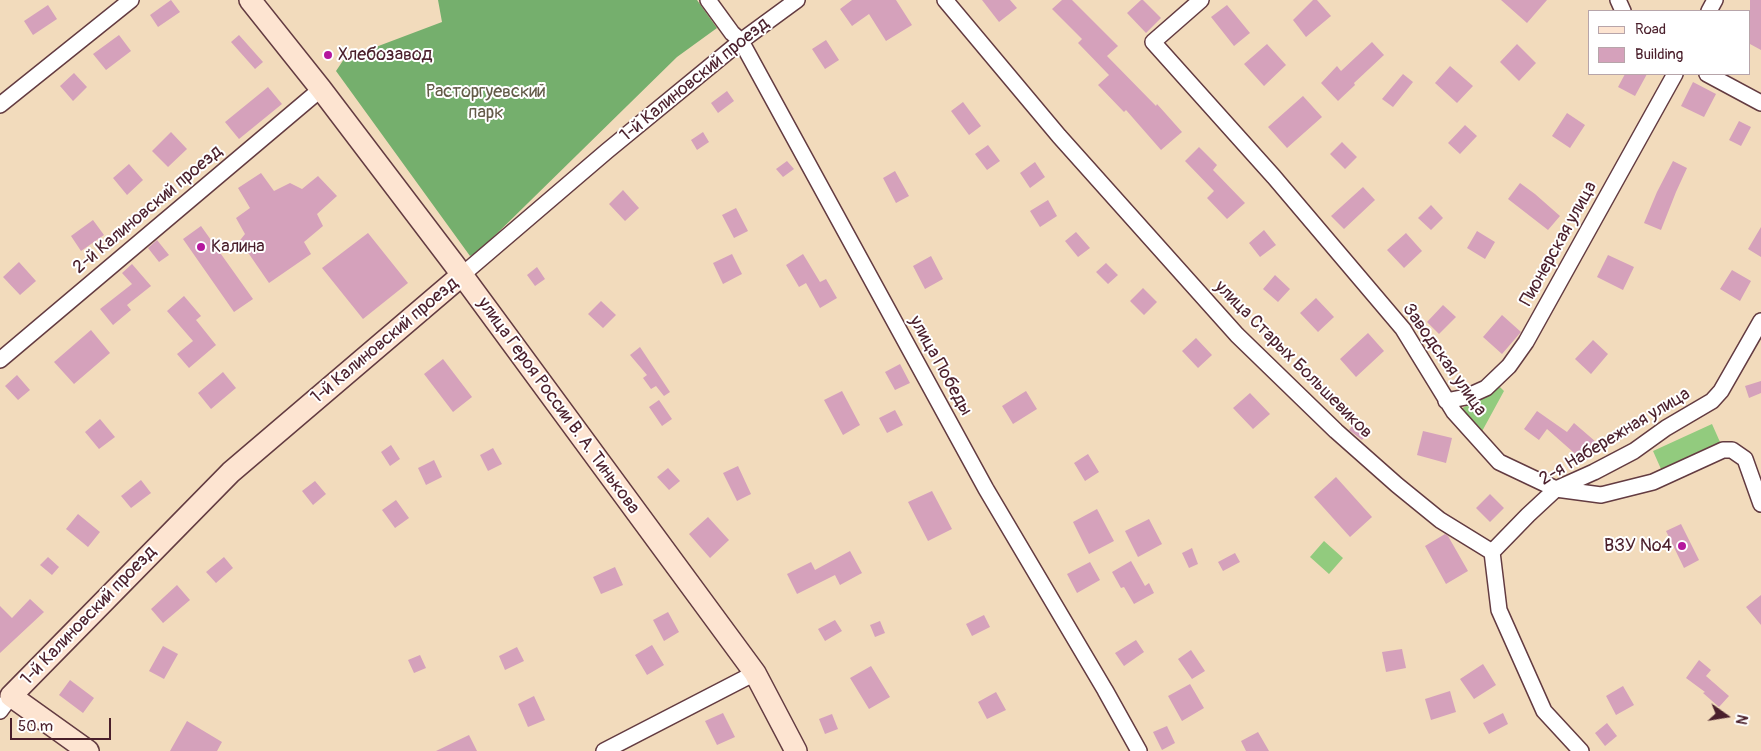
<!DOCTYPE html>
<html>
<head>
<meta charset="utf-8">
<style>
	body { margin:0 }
	#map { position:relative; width:1761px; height:751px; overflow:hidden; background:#f2dbbc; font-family:Pangolin,sans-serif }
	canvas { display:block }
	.legend { position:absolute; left:1588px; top:10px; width:162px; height:65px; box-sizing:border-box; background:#fff; border:1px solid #b7a5aa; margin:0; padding:6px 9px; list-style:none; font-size:15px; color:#4a1f2b }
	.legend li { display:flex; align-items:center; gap:10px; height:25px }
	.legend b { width:25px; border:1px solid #b7a5aa }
	.north { position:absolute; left:1701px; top:691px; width:50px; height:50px; -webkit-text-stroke:4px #fff; paint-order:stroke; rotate:103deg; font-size:14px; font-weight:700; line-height:20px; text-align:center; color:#4a1f2b }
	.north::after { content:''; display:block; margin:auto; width:18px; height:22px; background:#4a1f2b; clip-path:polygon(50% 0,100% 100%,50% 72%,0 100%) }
	.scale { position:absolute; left:10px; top:718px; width:101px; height:22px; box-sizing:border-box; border:2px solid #4a1f2b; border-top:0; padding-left:6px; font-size:15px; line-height:18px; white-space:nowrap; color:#4a1f2b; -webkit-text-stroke:4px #fff; paint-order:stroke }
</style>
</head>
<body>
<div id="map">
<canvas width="1761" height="751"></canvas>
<ul class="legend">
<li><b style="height:6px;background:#fde4d1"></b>Road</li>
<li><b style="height:14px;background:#d5a1bb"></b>Building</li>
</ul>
<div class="north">N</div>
<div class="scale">50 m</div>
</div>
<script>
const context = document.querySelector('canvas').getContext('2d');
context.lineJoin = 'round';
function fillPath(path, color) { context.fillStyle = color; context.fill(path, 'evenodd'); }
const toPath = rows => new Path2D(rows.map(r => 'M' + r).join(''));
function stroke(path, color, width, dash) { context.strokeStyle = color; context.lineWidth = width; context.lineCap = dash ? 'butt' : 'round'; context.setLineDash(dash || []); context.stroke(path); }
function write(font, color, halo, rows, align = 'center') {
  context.font = font + ' Pangolin,sans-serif'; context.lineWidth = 4; context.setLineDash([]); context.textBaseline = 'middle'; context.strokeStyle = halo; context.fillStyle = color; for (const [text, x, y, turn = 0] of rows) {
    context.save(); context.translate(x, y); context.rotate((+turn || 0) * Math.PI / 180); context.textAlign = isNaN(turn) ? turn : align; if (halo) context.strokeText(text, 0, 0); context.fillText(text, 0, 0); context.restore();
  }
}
fillPath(toPath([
	[1499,386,1504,391,1480,435,1461,409],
	[1712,424,1720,442,1661,469,1653,451],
	[1324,541,1343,558,1329,574,1310,557]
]), '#92cb7e');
fillPath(toPath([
	[438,0,697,0,717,28,677,57,478,252,470,256,336,71,344,59,442,22]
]), '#75af6d');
fillPath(toPath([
	[171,0,180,12,158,27,150,15],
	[852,0,896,0,912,25,886,41,869,14,852,26,840,9],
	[982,0,1010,0,1017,8,999,22],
	[1062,0,1072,0,1118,46,1107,56,1156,106,1157,104,1182,132,1161,150,1126,110,1124,112,1098,85,1109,75,1078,43,1082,39,1052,9],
	[1141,0,1143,0,1161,18,1146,33,1127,13],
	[1313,0,1317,0,1331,16,1306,37,1293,20],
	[1501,0,1547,0,1527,23],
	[1750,0,1761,0,1761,50,1750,44],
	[48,5,57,19,33,35,24,21],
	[1227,5,1250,33,1234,46,1211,17],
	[119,35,131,51,106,70,93,54],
	[239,35,263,62,255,69,231,42],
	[826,40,839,60,825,69,812,49],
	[1372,42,1384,55,1354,83,1355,85,1338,101,1321,83,1337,66,1341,71],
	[1267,44,1286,65,1264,86,1244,64],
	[1517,44,1536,63,1519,81,1500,62],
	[1450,66,1473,86,1457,103,1435,83],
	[74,73,87,87,73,101,60,86],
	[1403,74,1413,82,1393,107,1382,99],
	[1625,74,1647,74,1635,96,1618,87],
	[1693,82,1716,94,1704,117,1681,106],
	[268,87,282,104,239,139,225,122],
	[727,91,734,101,718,113,711,103],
	[1303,96,1322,117,1287,148,1268,127],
	[963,102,981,126,969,135,951,111],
	[1567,113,1585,125,1570,148,1552,136],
	[1739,121,1751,127,1741,146,1729,140],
	[1465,125,1477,136,1460,154,1448,143],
	[171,132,187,149,168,167,152,151],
	[703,132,709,142,697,150,691,140],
	[1342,142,1357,157,1345,169,1330,154],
	[988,145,1000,161,987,170,975,154],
	[1199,147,1217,165,1213,170,1245,203,1227,219,1207,198,1214,191,1185,161],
	[787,161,794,169,783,177,776,169],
	[1673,161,1687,168,1676,192,1661,230,1644,223,1657,192],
	[1035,162,1045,177,1030,188,1020,173],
	[129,164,143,180,127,195,113,178],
	[895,171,909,196,896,203,883,178],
	[261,173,274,191,290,183,302,189,318,176,337,196,317,214,323,226,304,242,311,254,269,283,249,254,237,244,245,234,236,218,250,208,238,188],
	[1520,183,1535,194,1560,216,1548,230,1508,199],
	[1363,187,1375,200,1344,229,1331,216],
	[623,190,639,208,625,221,609,204],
	[1048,200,1057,216,1040,227,1030,211],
	[1431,205,1443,218,1431,230,1418,218],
	[736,208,748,231,734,238,722,215],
	[93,220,104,235,81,251,71,236],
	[201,226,253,299,234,312,183,239],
	[1761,227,1761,257,1748,249],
	[1264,230,1276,245,1260,257,1249,243],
	[1477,231,1495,242,1485,259,1467,248],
	[1076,232,1090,248,1078,257,1065,241],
	[368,233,408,283,363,319,322,268],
	[1406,233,1422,251,1404,268,1387,250],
	[157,240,169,255,159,262,148,248],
	[732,254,742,274,723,284,713,263],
	[803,254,820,282,826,279,837,298,820,308,806,283,799,287,786,265],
	[1608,255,1634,267,1623,290,1597,277],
	[931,256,943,279,925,289,913,266],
	[19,262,36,281,20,295,3,277],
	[1106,263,1118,275,1108,284,1096,272],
	[132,264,151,286,127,305,131,310,113,325,100,309,132,284,122,273],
	[537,267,545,279,535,286,527,275],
	[1732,270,1751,281,1740,301,1720,289],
	[1275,275,1290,289,1278,302,1263,289],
	[1143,288,1157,302,1144,315,1130,301],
	[184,296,201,316,196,320,216,345,189,368,177,354,193,341,167,311],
	[1316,298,1334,317,1318,332,1300,313],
	[601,301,616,315,603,328,588,314],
	[1443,305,1456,317,1439,334,1427,322],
	[1502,315,1521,332,1502,354,1483,337],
	[91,330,110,353,74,384,54,362],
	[1368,333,1384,351,1356,377,1340,359],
	[1196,338,1212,355,1198,368,1182,351],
	[1593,340,1608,354,1591,374,1575,359],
	[640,347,670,392,664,396,656,386,651,389,643,378,647,375,630,355],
	[443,359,472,397,453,412,424,374],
	[900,364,910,383,895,390,885,372],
	[223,372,236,388,211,409,198,393],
	[17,375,30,390,18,400,5,386],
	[1761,381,1761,393,1749,398,1745,386],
	[842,391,860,425,843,435,824,400],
	[1026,391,1037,409,1013,424,1002,406],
	[1250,393,1270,414,1253,429,1233,408],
	[659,400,672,419,662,426,649,407],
	[895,410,903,425,887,433,879,418],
	[1537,411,1567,432,1574,423,1596,442,1581,459,1547,429,1539,440,1524,429],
	[100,419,115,437,99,449,85,432],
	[1356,421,1369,431,1362,440,1349,430],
	[1423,431,1452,438,1446,463,1417,455],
	[391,445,400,459,390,466,381,452],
	[493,448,502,464,488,471,480,455],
	[1088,454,1099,472,1085,481,1074,463],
	[434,460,442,477,426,485,418,468],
	[738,466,751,494,737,501,723,473],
	[668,468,680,481,669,490,657,477],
	[1336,477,1372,517,1350,537,1314,497],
	[141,480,151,493,131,508,121,496],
	[315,481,326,494,313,505,302,491],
	[932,491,952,529,928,541,908,502],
	[1490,494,1504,508,1490,522,1476,508],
	[396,500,409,518,395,528,382,510],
	[1097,509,1114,541,1089,554,1073,522],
	[78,514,100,532,88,547,66,529],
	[708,517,729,540,710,558,689,534],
	[1149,519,1162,544,1138,557,1125,531],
	[1681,524,1699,560,1684,568,1666,531],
	[1445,534,1448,536,1468,571,1446,584,1425,546],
	[1192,548,1198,564,1189,568,1182,553],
	[850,551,862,573,840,585,835,575,797,594,787,574,811,562,815,570],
	[1235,553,1240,562,1223,571,1218,562],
	[48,557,59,567,52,575,40,565],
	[224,557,233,568,216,583,206,572],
	[1131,561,1145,586,1149,583,1154,593,1134,604,1124,587,1121,588,1112,572],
	[1090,562,1100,580,1077,593,1067,574],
	[615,567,623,585,601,594,593,577],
	[177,585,190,600,163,623,151,609],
	[1761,595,1761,625,1746,607],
	[30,599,44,612,0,653,0,606,12,618],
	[668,612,679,632,664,641,653,620],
	[984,615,990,627,972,636,966,624],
	[835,620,842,631,825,641,818,629],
	[880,621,885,633,875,637,870,625],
	[1136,640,1144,652,1124,666,1115,653],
	[652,645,664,665,647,675,635,655],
	[163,646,178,654,164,679,149,671],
	[517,647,524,661,505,670,499,656],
	[1402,649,1406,668,1386,672,1382,652],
	[1191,650,1205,671,1192,679,1178,659],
	[420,655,426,668,414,673,408,660],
	[1699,660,1711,670,1706,676,1729,696,1719,707,1703,693,1705,692,1686,678],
	[1483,664,1496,685,1474,699,1460,679],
	[871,666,890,697,869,709,850,678],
	[70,680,94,698,83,713,59,695],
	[1190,684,1204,708,1182,721,1168,696],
	[1623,686,1634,705,1616,715,1606,696],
	[1450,691,1456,712,1431,720,1425,699],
	[996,692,1006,710,987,719,978,702],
	[534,696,545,720,528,727,518,704],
	[723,713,735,737,717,745,705,721],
	[1503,713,1508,724,1489,734,1483,723],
	[832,714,838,729,825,734,819,719],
	[187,721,222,742,217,751,170,751],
	[1607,723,1617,736,1605,746,1595,733],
	[1167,726,1175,743,1162,750,1153,732],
	[1258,732,1269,751,1246,751,1241,741],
	[469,735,477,751,436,751]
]), '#d5a1bb');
const street = toPath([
	[708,0,732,33,741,41,986,489,1105,690,1139,751],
	[945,0,1059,136,1237,335,1336,431,1397,485,1440,520,1492,552,1499,610,1544,711,1581,751],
	[1201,0,1153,42,1274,177,1403,329,1454,412,1499,462,1556,489,1601,495,1653,482,1723,450,1732,450,1745,459,1761,504],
	[1618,0,1623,11],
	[1709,11,1715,0],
	[1707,74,1761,103],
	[0,105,131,0],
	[462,275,607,151,741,41,797,0],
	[0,360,321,89],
	[1446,401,1466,397,1486,388,1509,366,1526,342,1675,74],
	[1492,552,1528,515,1556,489,1594,472,1634,451,1666,428,1712,401,1721,391,1761,321],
	[0,711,11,696],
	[604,751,755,673]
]);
const secondary = toPath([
	[250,0,321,89,454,264,755,673,796,751],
	[88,751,11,696,231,472,462,275]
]);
stroke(street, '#633b41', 18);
stroke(secondary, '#633b41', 24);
stroke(street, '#fff', 15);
stroke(secondary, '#fde4d1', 21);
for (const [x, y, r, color] of [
	[328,55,5,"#b5179e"],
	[201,247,5,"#b5179e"],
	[1682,546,5,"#b5179e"]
]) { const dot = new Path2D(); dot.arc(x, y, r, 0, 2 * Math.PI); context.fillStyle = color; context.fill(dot); stroke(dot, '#fff', 2); }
write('18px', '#4a1f2b', '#fff', [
	["Хлебозавод",338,55],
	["Калина",211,247],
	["ВЗУ №4",1672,546,"right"]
], 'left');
write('18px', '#4a1f2b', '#fff', [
	["1-й Калиновский проезд",695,80,-39],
	["2-й Калиновский проезд",148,210,-40],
	["Пионерская улица",1559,244,-61],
	["1-й Калиновский проезд",385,341,-40],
	["улица Старых Большевиков",1293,360,45],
	["Заводская улица",1444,360,55],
	["улица Победы",940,366,61],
	["улица Героя России В. А. Тинькова",558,406,54],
	["2-я Набережная улица",1615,437,-31],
	["1-й Калиновский проезд",89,616,-46]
]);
write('18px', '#635b48', '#fff', [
	["Расторгуевский",486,92],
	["парк",486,113]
]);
</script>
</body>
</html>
